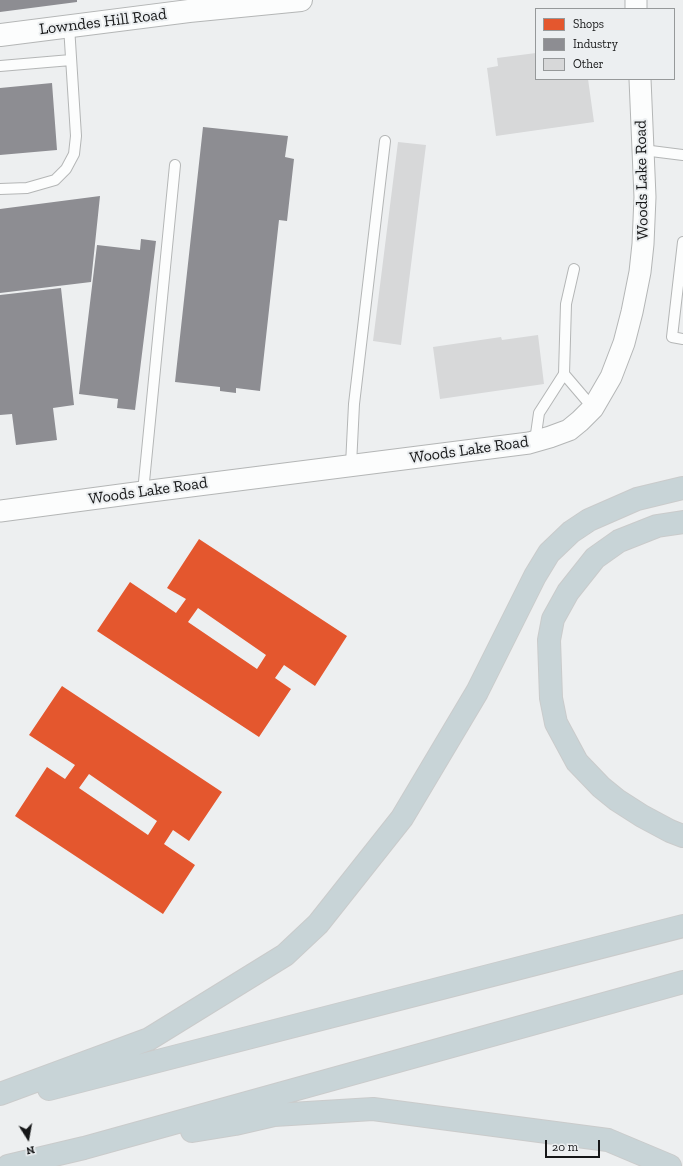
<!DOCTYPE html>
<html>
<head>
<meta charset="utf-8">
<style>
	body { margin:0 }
	#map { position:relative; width:683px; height:1166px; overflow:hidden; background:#edeff0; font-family:"Zilla Slab",serif }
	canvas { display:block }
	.legend { position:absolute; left:535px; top:8px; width:140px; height:72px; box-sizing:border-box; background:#eceff1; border:1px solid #96999a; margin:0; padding:5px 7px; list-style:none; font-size:12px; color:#161718 }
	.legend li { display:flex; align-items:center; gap:8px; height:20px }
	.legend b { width:20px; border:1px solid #96999a }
	.north { position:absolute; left:8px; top:1118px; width:40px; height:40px; -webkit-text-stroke:3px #eceff1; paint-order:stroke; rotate:169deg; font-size:11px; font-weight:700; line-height:16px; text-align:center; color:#161718 }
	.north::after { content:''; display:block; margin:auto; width:14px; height:18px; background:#161718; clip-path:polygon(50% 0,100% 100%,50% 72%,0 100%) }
	.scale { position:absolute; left:545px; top:1140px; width:55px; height:18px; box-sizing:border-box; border:2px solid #161718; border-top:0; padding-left:5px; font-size:12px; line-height:14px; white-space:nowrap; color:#161718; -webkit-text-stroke:3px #eceff1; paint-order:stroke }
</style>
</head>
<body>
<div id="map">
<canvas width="683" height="1166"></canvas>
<ul class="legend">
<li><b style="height:11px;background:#e4572e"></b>Shops</li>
<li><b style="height:11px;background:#8d8d92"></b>Industry</li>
<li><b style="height:11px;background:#d7d8d9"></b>Other</li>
</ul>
<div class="north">N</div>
<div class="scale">20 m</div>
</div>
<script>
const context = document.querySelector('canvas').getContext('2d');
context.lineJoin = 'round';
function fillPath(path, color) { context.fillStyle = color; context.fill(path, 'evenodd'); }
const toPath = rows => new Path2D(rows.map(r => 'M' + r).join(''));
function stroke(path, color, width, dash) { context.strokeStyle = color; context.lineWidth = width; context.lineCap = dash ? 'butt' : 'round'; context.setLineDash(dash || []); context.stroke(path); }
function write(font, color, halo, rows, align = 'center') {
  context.font = font + ' "Zilla Slab",serif'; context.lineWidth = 4; context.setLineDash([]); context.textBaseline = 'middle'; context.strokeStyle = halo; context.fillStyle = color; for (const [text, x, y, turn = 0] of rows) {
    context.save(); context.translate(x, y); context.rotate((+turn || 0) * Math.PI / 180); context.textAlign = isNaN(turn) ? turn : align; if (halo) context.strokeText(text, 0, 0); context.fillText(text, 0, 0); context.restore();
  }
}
fillPath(toPath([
	[199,539,347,636,315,686,284,665,275,678,291,689,259,737,97,631,130,582,176,613,186,599,167,588],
	[198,608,266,655,257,669,188,622],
	[62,686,222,792,189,841,173,830,164,844,195,865,163,914,15,816,47,767,65,779,75,765,29,735],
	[89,774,157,821,148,835,79,788]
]), '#e4572e');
fillPath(toPath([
	[0,0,77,0,77,2,0,12],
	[52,83,57,150,0,155,0,88],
	[203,127,288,136,285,157,294,159,287,221,279,220,260,391,236,388,236,393,220,391,220,387,175,382],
	[100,196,91,282,0,293,0,209],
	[141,239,156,241,135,410,117,408,118,399,79,394,97,245,140,250],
	[61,288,74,405,53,408,57,440,16,445,12,414,0,415,0,295]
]), '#8d8d92');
fillPath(toPath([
	[536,53,536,79,588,79,594,122,496,136,487,68,498,66,497,58],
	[398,142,426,145,401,345,373,341],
	[538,335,544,384,440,399,433,347,501,337,502,340]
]), '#d7d8d9');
const lane = toPath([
	[0,66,71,60],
	[643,150,683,155],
	[0,189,27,188,55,180,66,169,74,154,76,136,69,26],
	[683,242,672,337,683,339],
	[574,269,566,304,564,374,593,408],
	[535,441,539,413,564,374],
	[351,465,354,404,385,141],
	[143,492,175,165]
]);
const street = toPath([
	[636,0,636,9],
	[0,511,143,492,529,443,550,437,569,430,580,421,593,408,611,377,624,343,632,312,640,272,643,244,645,197,640,79]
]);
const secondary = toPath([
	[0,35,189,11,301,0]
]);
const highway = toPath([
	[683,522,657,526,619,541,595,558,568,592,553,619,549,640,551,698,556,723,577,762,601,787,617,800,642,816,670,831,683,836],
	[49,1089,683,926],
	[0,1094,149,1039,285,955,318,924,402,818,477,692,535,576,549,553,571,532,589,520,637,499,683,488],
	[192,1131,235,1124,274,1115,373,1109,608,1140,670,1166],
	[8,1166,84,1148,683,982]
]);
stroke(lane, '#b4b6b6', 12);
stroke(street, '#b4b6b6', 23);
stroke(secondary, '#b4b6b6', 24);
stroke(highway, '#cacbcb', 24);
stroke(lane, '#fcfdfd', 10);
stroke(street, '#fcfdfd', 21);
stroke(secondary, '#fcfdfd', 22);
stroke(highway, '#c8d4d7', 22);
write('16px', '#161718', '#eceff1', [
	["Lowndes Hill Road",103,22,-7],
	["Woods Lake Road",642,180,-91],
	["Woods Lake Road",469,450,-8],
	["Woods Lake Road",148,491,-8]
]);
</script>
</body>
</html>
